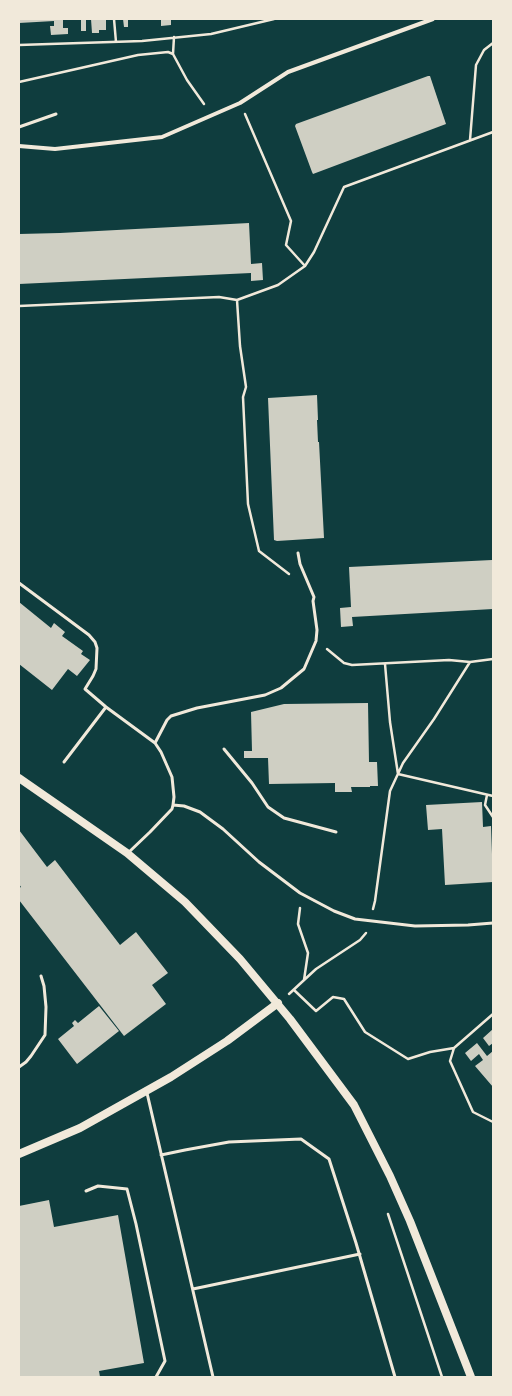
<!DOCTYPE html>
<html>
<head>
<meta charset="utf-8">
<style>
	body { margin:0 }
	#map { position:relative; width:512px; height:1396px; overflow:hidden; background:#0f3d3e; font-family:"Golos Text",sans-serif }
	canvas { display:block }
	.frame { position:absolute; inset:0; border:20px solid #f1e9da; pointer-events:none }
</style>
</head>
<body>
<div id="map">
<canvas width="512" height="1396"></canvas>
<div class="frame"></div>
</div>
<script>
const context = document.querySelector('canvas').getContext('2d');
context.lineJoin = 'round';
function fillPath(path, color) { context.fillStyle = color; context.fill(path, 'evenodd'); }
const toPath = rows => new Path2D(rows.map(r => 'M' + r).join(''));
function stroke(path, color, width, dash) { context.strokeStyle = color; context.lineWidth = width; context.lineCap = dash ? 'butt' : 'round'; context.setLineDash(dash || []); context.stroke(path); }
fillPath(toPath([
	[19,19,67,19,67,20,63,20,63,28,68,28,68,34,51,35,50,26,54,26,54,21,19,23],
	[81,19,86,19,86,31,81,31],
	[91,19,106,19,106,30,99,30,99,33,92,33],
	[123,19,128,19,128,27,124,27],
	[161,19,171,19,171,25,161,26],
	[428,76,430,76,446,124,313,174,312,172,295,126,296,124],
	[249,223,251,264,262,263,263,280,251,281,251,273,19,284,19,234,60,233],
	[317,395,318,420,317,420,318,442,319,442,324,538,277,541,274,540,268,398],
	[492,560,493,609,352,617,353,626,341,627,340,608,351,607,349,567],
	[19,602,51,628,54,623,65,632,62,636,83,651,81,654,90,660,77,676,68,669,52,690,19,664],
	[368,703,369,762,377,762,378,786,370,786,370,787,351,787,352,792,335,792,335,783,269,784,268,758,244,758,244,751,252,751,251,712,284,704],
	[482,802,483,827,491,826,493,882,445,885,442,829,428,830,426,805],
	[19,830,47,867,55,860,120,945,136,932,168,973,152,985,166,1004,124,1036,19,900,19,888,21,887,19,884],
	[99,1006,119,1031,77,1064,58,1039,74,1026,72,1023,75,1020,78,1023],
	[493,1029,493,1043,489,1046,483,1038],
	[477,1043,487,1056,493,1051,493,1087,475,1066,483,1060,479,1054,471,1061,465,1053],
	[49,1200,54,1227,118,1215,144,1363,99,1371,100,1377,19,1377,19,1206]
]), '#cfcfc3');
stroke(toPath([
	[114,19,116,42],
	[19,45,142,41,211,34,274,19],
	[173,54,174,37],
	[19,82,138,55,168,52,173,54,187,80,204,104],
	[245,114,291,221,286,245,305,266],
	[470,140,476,65,484,50,493,43],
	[237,300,240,346,246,387,243,397,248,504,259,551,289,574],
	[19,306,219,297,237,300,278,285,305,266,314,252,344,187,493,132],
	[327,649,344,663,352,665,449,660,470,662,493,659],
	[385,664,390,722,398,774,493,796],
	[487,795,485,805,493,817],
	[300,908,298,924,308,953,304,980],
	[373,909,375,901,390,791,403,763,434,719,470,662],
	[294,990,316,1011,333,997,344,999,365,1032,408,1059,430,1052,454,1048],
	[289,994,316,969,360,940,366,933],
	[493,1014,454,1048,450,1061,473,1112,493,1122],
	[388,1214,442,1377]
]), '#f1e9da', 2.5);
stroke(toPath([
	[19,127,56,114],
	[19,583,89,635,95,642,97,648,96,669,93,676,85,689,106,707,155,743,161,752,172,777,174,797,173,805],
	[155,743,167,720,171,716,197,708,265,695,281,688,304,669,316,641,317,630,313,601,314,597,300,564,298,553],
	[224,749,252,783,268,807,284,818,336,832],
	[64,762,106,707],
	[129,852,150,832,172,809,173,805,184,806,200,812,223,829,259,862,300,893,334,911,355,919,415,926,468,925,493,923],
	[19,1067,26,1062,31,1056,45,1035,46,1007,44,986,41,976],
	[147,1093,213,1377],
	[161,1155,185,1150,229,1142,301,1139,329,1159,356,1243,395,1377],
	[86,1191,98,1186,127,1189,136,1224,165,1361,156,1377],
	[193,1289,360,1254]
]), '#f1e9da', 3);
stroke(toPath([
	[19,146,55,149,162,137,240,103,288,72,433,19]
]), '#f1e9da', 4);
stroke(toPath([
	[19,778,127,853,185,902,240,959,290,1019,354,1105,390,1176,410,1221,471,1377],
	[19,1154,80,1128,171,1077,227,1041,278,1003]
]), '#f1e9da', 8);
</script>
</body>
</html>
